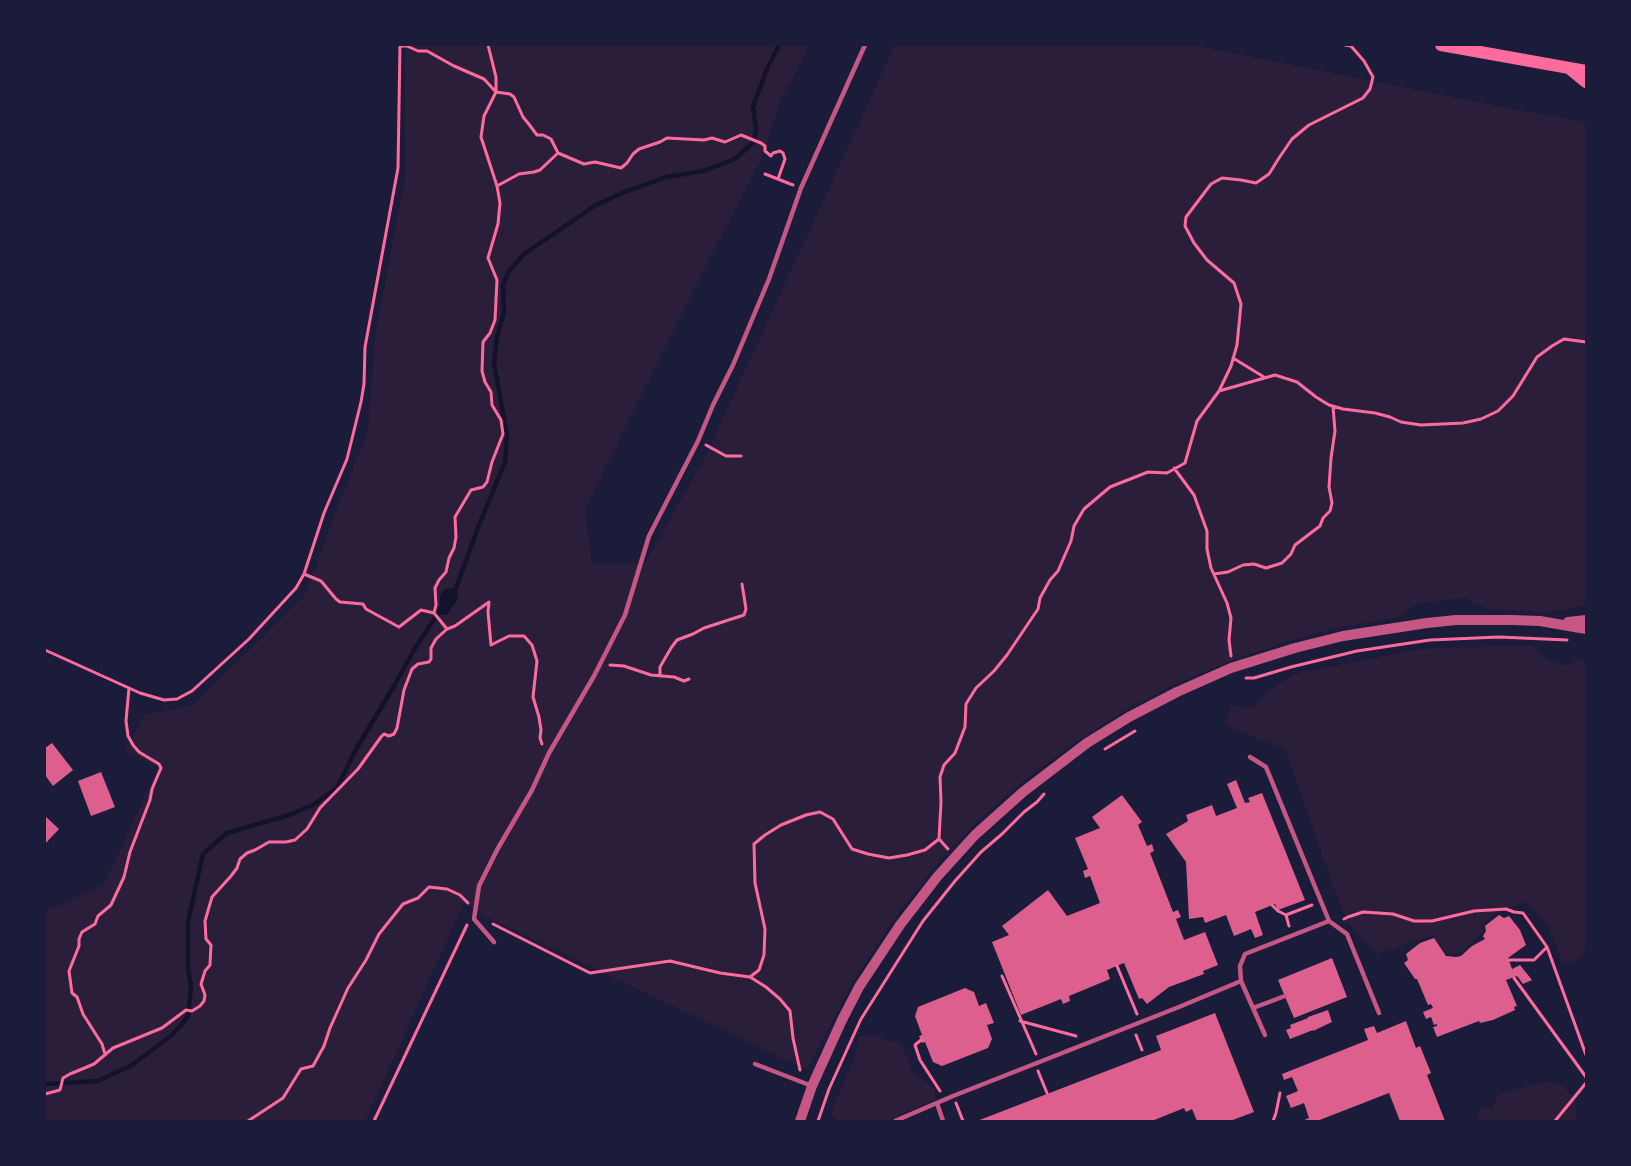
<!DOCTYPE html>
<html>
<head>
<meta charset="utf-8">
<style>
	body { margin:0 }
	#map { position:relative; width:1631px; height:1166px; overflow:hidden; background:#1b1b3a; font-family:Roboto,sans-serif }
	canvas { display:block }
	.frame { position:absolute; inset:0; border:46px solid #1b1b3a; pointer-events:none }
</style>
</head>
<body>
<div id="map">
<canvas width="1631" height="1166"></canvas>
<div class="frame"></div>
</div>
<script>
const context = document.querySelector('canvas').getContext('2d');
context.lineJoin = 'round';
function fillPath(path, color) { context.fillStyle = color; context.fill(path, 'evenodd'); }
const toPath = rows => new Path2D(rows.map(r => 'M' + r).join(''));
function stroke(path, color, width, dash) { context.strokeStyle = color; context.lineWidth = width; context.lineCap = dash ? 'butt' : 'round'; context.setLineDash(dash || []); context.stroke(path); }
fillPath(toPath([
	[405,45,810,45,780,102,760,162,712,254,585,509,592,565,646,562,706,455,895,45,1193,45,1523,111,1586,122,1586,605,1563,610,1543,612,1494,610,1483,607,1466,598,1419,603,1408,609,1401,617,1341,627,1289,641,1243,656,1175,684,1122,712,1070,746,1026,779,987,812,943,856,896,916,851,985,807,1070,487,917,464,903,365,1121,45,1121,45,912,104,884,159,767,125,751,144,715,194,705,306,594,331,524,368,431,375,336,405,178],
	[1533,645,1545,660,1565,665,1582,660,1586,662,1586,949,1579,960,1563,963,1548,925,1526,902,1499,911,1481,925,1483,932,1461,953,1448,955,1432,935,1377,954,1347,922,1335,891,1285,749,1224,725,1231,706,1254,707,1273,688,1294,674,1419,649],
	[869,1035,901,1044,913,1073,933,1087,937,1099,887,1121,839,1121,836,1120,831,1113,856,1054,859,1036],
	[1550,1081,1563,1086,1575,1101,1577,1113,1574,1121,1478,1121,1477,1118,1481,1109,1492,1107,1500,1094,1512,1090]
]), '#2a1e3b');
fillPath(toPath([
	[450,588,456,588,458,598,447,615,442,615,437,610,440,605,440,598,443,590]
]), '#12122b');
stroke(toPath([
	[453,593,456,588,479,525,505,462,507,436,494,363,497,337,504,312,503,285,509,271,524,254,596,205,622,193,666,177,703,171,735,159,754,142,756,129,753,106,767,69,779,45],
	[45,1084,98,1081,132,1065,172,1035,183,1023,188,1016,191,987,188,969,188,922,203,854,227,833,289,815,313,805,337,788,355,751,394,686,414,650,441,609]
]), '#12122b', 4.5);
fillPath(toPath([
	[52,743,73,770,53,786,45,775,45,748],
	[101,772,115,807,91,816,78,781],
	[1236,780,1245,803,1250,802,1248,798,1262,793,1305,900,1278,910,1275,904,1255,912,1263,935,1255,938,1251,929,1234,936,1226,915,1205,923,1203,917,1189,919,1186,862,1166,834,1188,821,1186,815,1212,805,1216,816,1237,808,1227,784],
	[1122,795,1142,822,1138,825,1147,846,1152,844,1154,851,1150,853,1173,912,1178,910,1181,917,1176,919,1184,940,1205,932,1218,965,1203,971,1204,974,1169,987,1147,1004,1142,998,1139,999,1124,963,1107,970,1110,979,1069,996,1070,1001,1063,1004,1061,999,1021,1015,992,942,1009,935,1002,926,1048,890,1067,916,1100,903,1090,876,1085,878,1083,871,1088,869,1075,838,1100,828,1092,817],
	[45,816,59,829,45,844],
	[1499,915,1504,918,1509,916,1520,930,1526,945,1508,958,1512,969,1520,965,1532,980,1523,984,1517,976,1506,980,1517,1006,1514,1007,1515,1010,1493,1020,1480,1023,1479,1021,1437,1037,1433,1027,1437,1026,1437,1024,1434,1025,1431,1017,1426,1019,1423,1012,1433,1008,1431,1004,1428,1005,1417,979,1415,979,1404,963,1408,960,1406,954,1420,943,1434,938,1446,956,1456,957,1461,956,1472,946,1485,939,1483,936,1486,931,1485,926],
	[1332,958,1347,997,1294,1018,1278,980],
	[965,988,974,992,979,1006,986,1003,994,1023,987,1025,992,1039,988,1048,942,1066,933,1062,925,1042,922,1043,919,1036,922,1035,915,1016,918,1007],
	[1328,1010,1332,1022,1313,1031,1313,1030,1290,1039,1286,1030,1291,1028,1290,1025,1308,1018,1308,1017],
	[1215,1013,1254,1112,1230,1121,1197,1121,1192,1109,1186,1112,1184,1108,1152,1121,977,1121,1161,1050,1156,1036],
	[1406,1021,1416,1048,1420,1046,1431,1073,1427,1075,1445,1121,1400,1121,1389,1093,1317,1121,1302,1121,1309,1118,1304,1103,1291,1108,1286,1096,1298,1091,1292,1077,1284,1080,1282,1074,1368,1040,1364,1029,1374,1026,1377,1033]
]), '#dd5f8e');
stroke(toPath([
	[400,46,407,46,418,51,427,51,454,66,484,79,496,92,510,94,514,97,523,117,528,123,537,135,543,135,551,139,558,153],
	[765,174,793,185],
	[497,186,519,174,534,172,540,170,558,153,584,164,595,162,621,168,627,163,633,154,639,149,660,142,667,138,704,140,712,138,725,142,741,135,761,143,765,146,765,151,771,156,773,153,780,151,783,153,785,159,778,179],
	[1233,358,1264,377],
	[1219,391,1231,366,1237,345,1241,304,1234,283,1207,260,1194,243,1185,226,1186,217,1211,184,1222,178,1241,180,1256,183,1269,174,1279,158,1292,139,1309,125,1363,98,1370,89,1373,77,1364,61,1351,46,1345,45],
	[706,445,726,456,741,456],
	[1174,468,1194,495,1207,531,1207,549,1211,568,1227,603,1231,618,1229,640,1231,656],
	[1214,574,1228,572,1243,565,1254,564,1266,568,1282,563,1291,554,1295,545,1320,526,1323,518,1330,511,1332,503,1329,487,1331,458,1335,431,1333,406],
	[434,613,436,605,435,588,439,580,446,572,449,558,454,548,456,537,455,517,471,490,483,487,487,482,492,462,503,434,501,420,492,405,491,392,485,382,482,371,483,342,490,333,495,320,497,280,488,258,498,224,500,203,497,186,481,137,484,116,496,92,496,77,488,45],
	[447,629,455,626,489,602,488,612,491,645,509,636,524,636,532,645,537,661,533,697,539,717,541,730,540,738,542,744],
	[45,650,140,693,164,700,177,699,192,691,249,639,296,588,304,574,324,513,347,459,361,402,364,384,365,347,398,168,400,45],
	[610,665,624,666,651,675,674,677,684,681,689,679],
	[660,676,660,667,671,648,677,640,693,634,704,628,744,615,746,609,742,584],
	[1246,678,1254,678,1291,667,1357,651,1430,640,1499,637,1567,640],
	[1105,749,1135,731],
	[939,839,948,849],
	[1272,905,1278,911,1286,915,1289,926],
	[1286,915,1312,905],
	[1344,919,1348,917,1363,912,1393,914,1414,921,1432,921,1474,911,1506,909,1514,912,1523,913,1547,947,1586,1055],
	[493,924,590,973,670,961,720,973,750,977,759,970,764,955,765,929,755,883,754,844,765,835,781,825,806,815,820,812,833,819,852,849,868,854,889,858,907,855,925,850,939,839,941,802,940,777,944,765,955,753,965,727,966,704,976,688,994,671,1007,655,1038,609,1040,598,1050,580,1058,571,1071,541,1074,526,1084,509,1110,487,1148,472,1167,473,1185,463,1197,421,1219,391,1275,375,1297,382,1316,397,1329,405,1343,409,1375,413,1390,417,1401,422,1421,425,1463,423,1481,419,1498,411,1513,396,1537,357,1552,346,1564,339,1586,342],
	[1509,960,1534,960,1547,947],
	[1117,966,1137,1014],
	[1002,976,1036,1054],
	[750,977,766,987,780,999,790,1011,793,1038,800,1070],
	[1514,978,1586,1077],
	[1020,1021,1076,1036],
	[1136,1035,1142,1050],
	[921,1040,915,1045,920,1060,940,1091],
	[105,1054,102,1044,83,1014,77,997,72,993,69,971,79,946,79,939,82,932,95,924,98,916,111,905,124,877,130,852,150,800,152,789,161,768,159,764,139,752,133,745,128,736,126,721,129,688],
	[1038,1071,1047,1093],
	[45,1094,60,1090,63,1078,70,1074,94,1064,113,1048,162,1028,186,1010,192,1011,200,1006,204,1001,205,995,201,984,205,971,210,965,211,945,206,939,205,921,212,897,231,876,237,868,240,859,247,853,255,850,269,842,286,842,295,840,307,829,320,808,358,769,381,737,384,734,389,736,394,734,397,728,404,690,412,669,418,664,429,662,431,659,431,648,436,639,447,629,434,613,421,610,399,627,366,609,363,604,340,602,336,599,321,581,304,574],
	[956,1103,963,1121],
	[248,1121,283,1098,301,1069,313,1066,324,1046,330,1028,348,988,366,960,379,934,403,904,418,898,429,887,447,889,460,895,468,903],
	[374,1121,467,925],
	[818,1121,829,1089,861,1019,923,921,955,881,981,852,1002,834,1024,812,1037,802,1044,794],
	[1273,1121,1276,1113,1280,1093],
	[1555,1121,1586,1083]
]), '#ff6b9d', 3);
stroke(toPath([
	[1250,757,1266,767,1329,921,1347,934,1379,1013],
	[494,942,474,919,479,886,497,850,532,790,549,753,594,676,625,615,649,536,698,441,713,405,733,365,769,279,801,188,865,45],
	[1241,981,1265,1035],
	[1253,1008,1285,996],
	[755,1064,812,1086],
	[937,1103,943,1121],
	[895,1121,953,1096,1179,1007,1241,981,1240,966,1245,954,1329,921]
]), '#c65784', 4.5);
stroke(toPath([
	[1568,622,1586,620],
	[800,1121,812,1086,842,1020,859,987,900,925,937,877,975,835,1023,792,1087,743,1129,717,1177,692,1231,668,1295,648,1343,636,1427,623,1456,620,1512,620,1540,621,1586,629]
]), '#c65784', 10);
stroke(toPath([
	[1441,45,1586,71],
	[1570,69,1586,82]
]), '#ff6b9d', 12);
</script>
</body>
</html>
